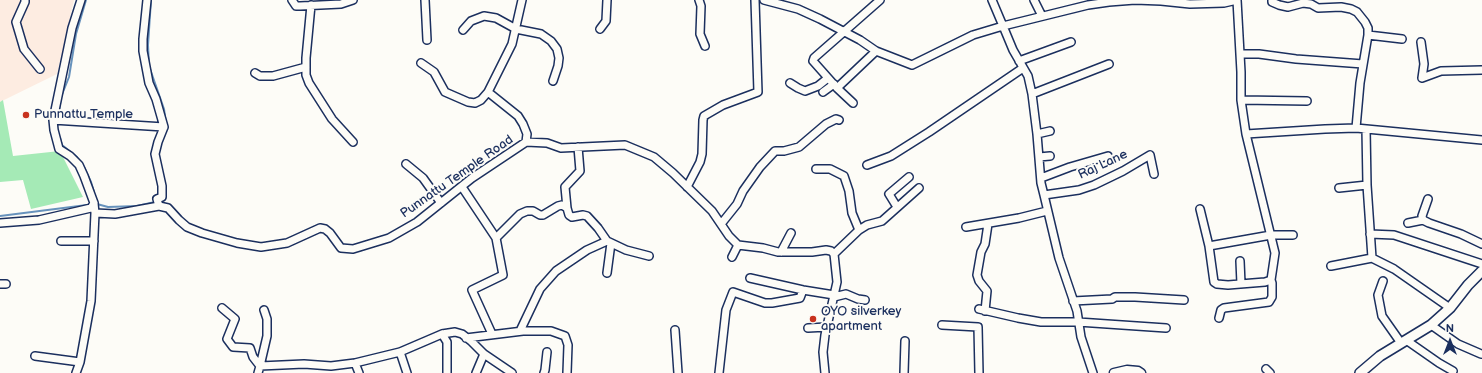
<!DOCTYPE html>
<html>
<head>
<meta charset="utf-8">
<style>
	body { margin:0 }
	#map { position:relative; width:1482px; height:373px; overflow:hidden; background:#fdfcf7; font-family:"Balsamiq Sans",sans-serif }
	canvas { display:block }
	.north { position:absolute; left:1430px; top:321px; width:40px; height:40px; -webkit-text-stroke:3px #fdfcf7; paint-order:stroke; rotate:0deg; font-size:11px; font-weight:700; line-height:16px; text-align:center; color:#1b2f5e }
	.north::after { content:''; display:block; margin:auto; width:14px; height:18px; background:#1b2f5e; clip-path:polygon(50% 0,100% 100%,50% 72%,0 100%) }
</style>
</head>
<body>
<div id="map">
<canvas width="1482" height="373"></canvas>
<div class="north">N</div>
</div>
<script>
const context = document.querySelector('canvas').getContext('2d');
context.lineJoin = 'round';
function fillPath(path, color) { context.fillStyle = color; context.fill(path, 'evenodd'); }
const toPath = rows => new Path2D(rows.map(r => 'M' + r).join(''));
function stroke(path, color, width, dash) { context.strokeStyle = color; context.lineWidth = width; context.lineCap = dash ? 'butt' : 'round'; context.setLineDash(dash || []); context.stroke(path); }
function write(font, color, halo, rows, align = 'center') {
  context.font = font + ' "Balsamiq Sans",sans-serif'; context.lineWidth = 4; context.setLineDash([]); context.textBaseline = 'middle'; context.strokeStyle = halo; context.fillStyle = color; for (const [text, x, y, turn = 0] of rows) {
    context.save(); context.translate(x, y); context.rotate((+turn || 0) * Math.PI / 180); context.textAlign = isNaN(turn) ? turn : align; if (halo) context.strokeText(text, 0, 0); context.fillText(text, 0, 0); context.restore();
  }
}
fillPath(toPath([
	[0,0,74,0,57,74,0,102]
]), '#fdece1');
fillPath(toPath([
	[3,100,13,156,60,151,83,197,31,209,23,180,0,182,0,102]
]), '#a5eab6');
stroke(toPath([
	[151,0,148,45,149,66,164,109,166,124],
	[58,117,61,97,69,77,76,34,86,0],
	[60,138,62,145,77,157,84,167,91,182,94,192],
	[97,204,108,207,137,206,155,202],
	[0,216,87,205]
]), '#6792bc', 2);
const minor = toPath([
	[25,0,25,2,16,22,24,49,40,69],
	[147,0,143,39,143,51,149,83,156,99,164,127,158,142,155,154,162,186,162,197,157,199,159,206],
	[292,0,296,6,300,6,341,4,353,0],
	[425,0,427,40],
	[699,0,701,6,700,34,705,46],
	[764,0,798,9,820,19,860,40,876,51,912,65,973,35,1003,26,1013,50,1028,76,1032,94,1037,134,1041,183,1044,195,1059,258,1077,311,1081,337,1093,373],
	[992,0,1003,26,1088,5,1109,2,1135,0,1161,1,1190,4,1224,3,1237,0,1241,72,1241,100,1246,134,1325,129,1356,128,1482,140],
	[1034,0,1042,16],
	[1272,0,1272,2,1279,5,1288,7,1303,3,1311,4,1318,8,1341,7,1351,9,1357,12,1365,22,1368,28,1368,35,1360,83,1356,128],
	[311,5,306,58,306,75,309,83,332,119,353,142],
	[600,29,606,21,607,0],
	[463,30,471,21,484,16,496,18,516,29,541,34,551,41,557,49,559,58,558,66,553,81],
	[1368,35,1402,39],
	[1421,42,1424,64,1422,78,1441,71,1482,70],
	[1240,54,1259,54,1296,59,1363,64],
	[1019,61,1071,42],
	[421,63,434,72,445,92,468,102,475,103,481,100,488,92,512,44,522,0],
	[255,73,260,76,273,76,306,67],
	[790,83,798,88,805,91,818,86,828,78],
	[837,88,876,51],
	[488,92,518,116,523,124,527,134,526,142],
	[823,92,834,84],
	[1032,94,1109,64],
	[1241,100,1307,101],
	[853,103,837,88,813,61,814,58,880,0],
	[53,120,164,127],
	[1366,129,1367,185,1372,258],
	[1037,134,1050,131],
	[1246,134,1275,253,1271,280],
	[1039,157,1050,156],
	[406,164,423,178,441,203],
	[867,165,891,156,929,132,1023,68],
	[816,169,830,169,844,176,849,191,852,213,859,230],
	[1041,178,1070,167,1108,156],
	[462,187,496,238,503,275,472,290,492,334],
	[687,187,700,162,702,154,703,120,704,116,723,105,758,92,755,0],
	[1339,188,1367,185],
	[1044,195,1079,190,1094,185,1123,171,1150,155,1154,174],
	[1428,199,1422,216,1423,220,1429,223,1461,234,1482,244],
	[897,207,889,194,909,177],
	[567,208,565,187,580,171,578,147],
	[1200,209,1209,246,1271,235,1293,235],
	[95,213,115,214,159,206,168,208,179,220,187,227,202,233,237,243,261,247,287,243,320,228,325,229,330,233,341,248,353,249,389,238,417,222,472,178,526,142,547,143,561,148,625,145,654,157,673,173,712,211,729,236,738,245,763,248,778,252,812,252,826,250,831,251,834,254,837,282,825,335,823,352,825,373],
	[0,223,39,220,91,208,94,203],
	[1408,223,1423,220],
	[721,224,737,204,743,191,760,167,775,151,784,151,799,147,826,124,836,119,839,120],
	[966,227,1019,218,1047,211],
	[1370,234,1394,235,1482,264],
	[496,238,520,214,527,211,533,211,540,215,543,215,558,206,562,205,567,208,569,215,572,217,583,215,587,216,598,228,607,241,626,250,649,256],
	[61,241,94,241],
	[1209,246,1214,282,1217,284,1228,285,1265,282,1271,280,1272,283,1272,297,1269,302,1224,308,1221,310,1219,318],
	[781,252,791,233],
	[834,254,859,230,867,225,882,221,919,188],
	[732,257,738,245],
	[1240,261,1241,284],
	[1331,266,1372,258,1394,269,1450,308],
	[607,273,611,243],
	[750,278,803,290,834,295],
	[1383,281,1378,295,1382,316,1401,343],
	[0,284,6,284],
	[834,297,846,294,858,299,865,300],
	[1073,301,1112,299,1115,297,1135,297,1184,300],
	[222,308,235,319,227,339,233,347,250,348,253,357,260,366],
	[979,309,1018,318,1041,322,1078,322,1166,328],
	[985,311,987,291,979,281,977,275,981,252,985,244,988,224],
	[942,325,978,327,979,373],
	[1431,325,1458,344,1481,354],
	[808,328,827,327],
	[675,330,678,373],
	[520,331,540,289,556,271,587,250,607,241],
	[442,334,447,342,447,373],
	[466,338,523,331,551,331,565,336,568,345,567,373],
	[1406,340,1439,363,1453,371],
	[400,352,407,373],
	[35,356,80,362],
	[355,363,359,373],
	[260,366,267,336,267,319,264,310],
	[1266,369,1270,373],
	[76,373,80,362,91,301,95,213,94,203,84,176,79,165,70,156,59,149,54,130,53,120,72,28,81,0],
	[258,373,260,366,304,364,331,366,355,363,400,352,442,334,455,332,462,334,471,341,484,354,512,373],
	[476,373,484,354],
	[544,373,545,370,547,352],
	[719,373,726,310,733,292,765,303,772,303,800,298,803,290],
	[904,373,905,341]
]);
const tertiary = toPath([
	[1114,373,1127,370,1138,371,1141,373]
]);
const secondary = toPath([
	[1360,373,1380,356,1431,325,1450,308,1468,285,1482,271]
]);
stroke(minor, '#1b2f5e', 10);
stroke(tertiary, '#1b2f5e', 11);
stroke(secondary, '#1b2f5e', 12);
stroke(minor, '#fdfcf7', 7);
stroke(tertiary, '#fdfcf7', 8);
stroke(secondary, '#fdfcf7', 9);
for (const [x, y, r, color] of [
	[26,115,4,"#c8321e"],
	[813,319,4,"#c8321e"]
]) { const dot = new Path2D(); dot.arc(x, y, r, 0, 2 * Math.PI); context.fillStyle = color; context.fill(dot); stroke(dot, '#fdfcf7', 1.5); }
write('13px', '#1b2f5e', '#fdfcf7', [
	["Punnattu Temple",34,115],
	["OYO silverkey",821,312],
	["apartment",821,327]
], 'left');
write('13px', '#1b2f5e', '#fdfcf7', [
	["Raj Lane",1103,165,-25],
	["Punnattu Temple Road",457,177,-35]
]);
</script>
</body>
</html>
